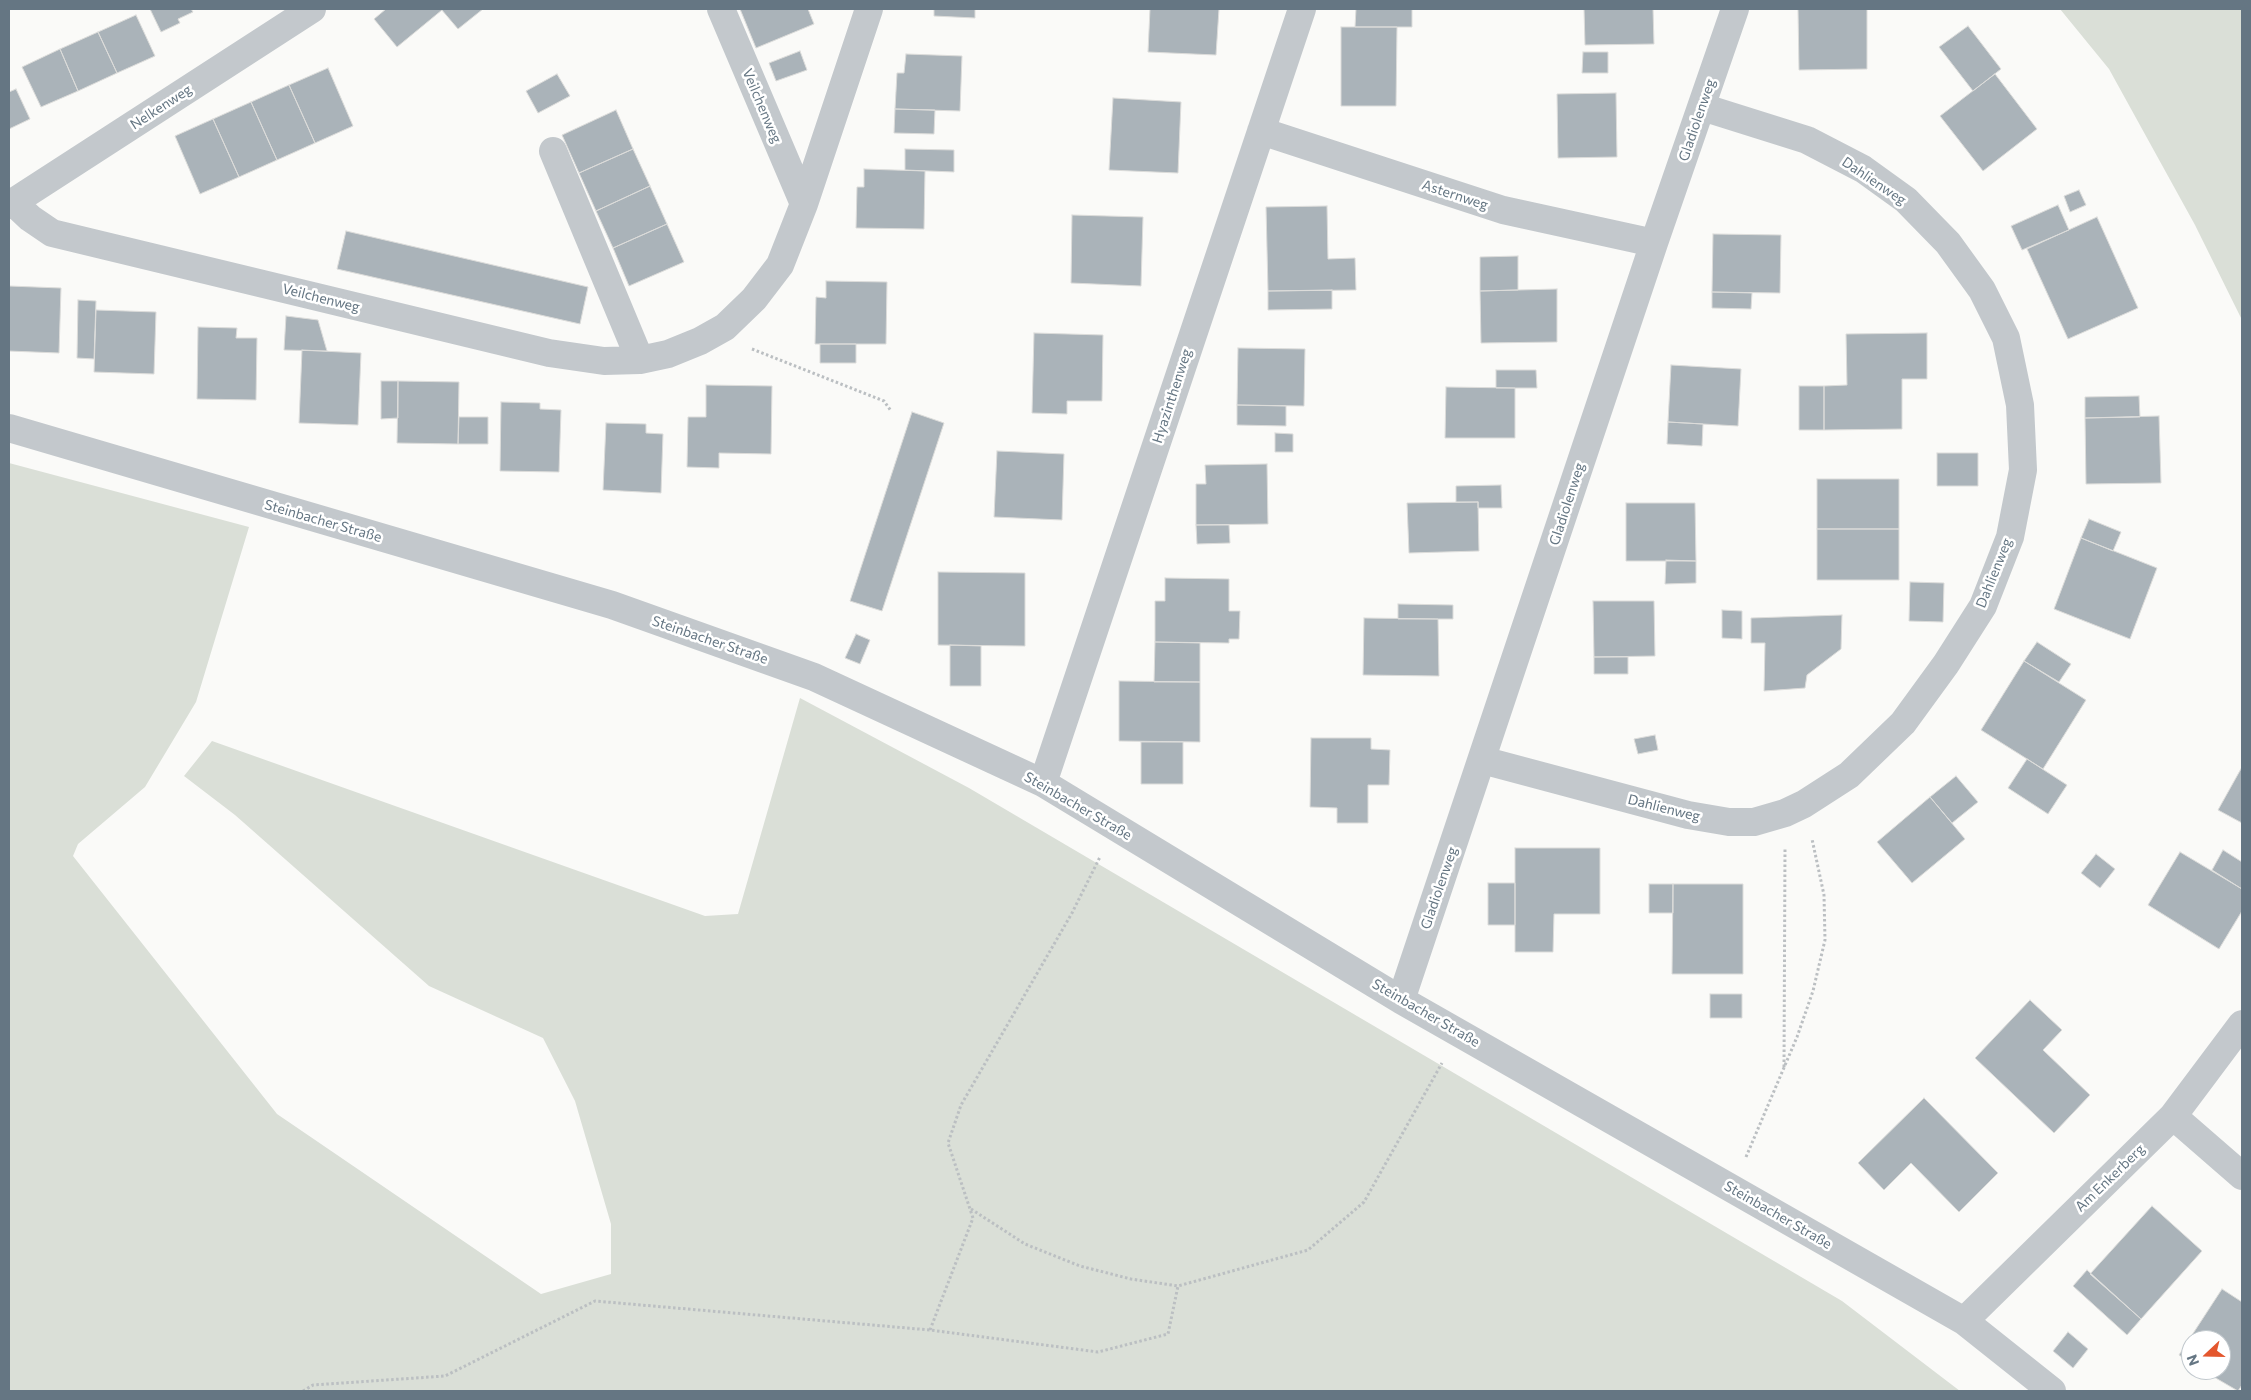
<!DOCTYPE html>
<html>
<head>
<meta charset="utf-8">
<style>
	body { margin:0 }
	#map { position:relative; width:2251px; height:1400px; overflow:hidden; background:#fafaf8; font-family:Commissioner,sans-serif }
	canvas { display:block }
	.frame { position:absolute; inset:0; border:10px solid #657683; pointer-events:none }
	.north { position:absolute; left:2181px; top:1330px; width:50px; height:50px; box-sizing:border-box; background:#fff; border:1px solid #c1c8cd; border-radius:50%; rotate:249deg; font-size:14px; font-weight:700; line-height:20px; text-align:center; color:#657683 }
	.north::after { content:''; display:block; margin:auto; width:18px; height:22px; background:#e4572e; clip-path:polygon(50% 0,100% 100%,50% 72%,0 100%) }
</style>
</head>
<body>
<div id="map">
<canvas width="2251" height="1400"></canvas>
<div class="frame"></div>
<div class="north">N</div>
</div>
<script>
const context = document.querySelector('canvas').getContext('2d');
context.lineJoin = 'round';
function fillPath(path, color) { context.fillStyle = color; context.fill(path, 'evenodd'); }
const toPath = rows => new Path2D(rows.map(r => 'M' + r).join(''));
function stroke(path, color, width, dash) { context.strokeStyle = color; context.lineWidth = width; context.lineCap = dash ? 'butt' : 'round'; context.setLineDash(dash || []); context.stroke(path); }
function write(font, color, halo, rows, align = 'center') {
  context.font = font + ' Commissioner,sans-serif'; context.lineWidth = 5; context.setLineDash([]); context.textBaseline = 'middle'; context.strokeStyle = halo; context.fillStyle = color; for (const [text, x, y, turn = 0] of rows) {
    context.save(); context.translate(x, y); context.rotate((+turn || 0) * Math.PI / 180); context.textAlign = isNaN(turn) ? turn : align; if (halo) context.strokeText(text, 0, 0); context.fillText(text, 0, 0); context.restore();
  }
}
fillPath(toPath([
	[2060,9,2242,9,2242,320,2195,225,2109,69],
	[9,463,249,527,196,702,145,787,78,844,73,856,277,1114,541,1294,611,1274,611,1224,575,1101,543,1038,429,986,235,815,184,776,212,741,705,916,738,914,800,698,969,788,1842,1301,1960,1391,9,1391]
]), '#dadfd7');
const building = toPath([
	[150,9,191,9,193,12,178,19,180,23,161,32,150,9],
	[386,9,441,9,442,10,397,47,374,19,386,9],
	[441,9,483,9,458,29,441,9],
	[740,9,808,9,814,24,756,48,740,9],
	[934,9,975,9,975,18,934,16,934,9],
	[1150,9,1219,9,1216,55,1148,52,1150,9],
	[1356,9,1412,9,1412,27,1355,27,1356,9],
	[1584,9,1653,9,1654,44,1585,45,1584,9],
	[1798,9,1867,9,1867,69,1799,70,1798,9],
	[136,15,155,56,117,73,98,32,136,15],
	[1968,26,2001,69,1973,91,1939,47,1968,26],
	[1341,27,1397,27,1396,106,1341,106,1341,27],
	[98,32,117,73,78,91,60,49,98,32],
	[60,49,78,91,41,107,22,67,60,49],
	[800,51,807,70,776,81,769,63,800,51],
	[1583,52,1608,52,1608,73,1582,73,1583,52],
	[906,54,962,56,960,111,895,109,897,73,904,73,906,54],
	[328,68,353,126,315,143,289,85,328,68],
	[557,74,570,96,538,113,526,91,557,74],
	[1995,74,2037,129,1983,171,1940,116,1995,74],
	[289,85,315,143,277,160,251,102,289,85],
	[16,89,30,119,9,129,9,92,16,89],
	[1616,93,1617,157,1558,158,1557,94,1616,93],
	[1113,98,1181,102,1178,173,1109,170,1113,98],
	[251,102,277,160,239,177,213,119,251,102],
	[895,109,935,110,934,134,894,133,895,109],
	[616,110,633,149,579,173,562,135,616,110],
	[213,119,239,177,200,194,175,136,213,119],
	[633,149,650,186,596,211,579,173,633,149],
	[905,149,954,150,954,172,905,170,905,149],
	[864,169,925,171,924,229,856,228,857,187,864,187,864,169],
	[650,186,667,224,613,248,596,211,650,186],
	[2079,190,2086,205,2070,212,2064,196,2079,190],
	[2058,205,2069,230,2022,250,2011,226,2058,205],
	[1327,206,1328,259,1355,258,1356,290,1268,291,1266,207,1327,206],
	[1072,215,1143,217,1141,286,1071,283,1072,215],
	[2097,217,2138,308,2068,339,2027,249,2097,217],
	[667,224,684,262,629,286,613,248,667,224],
	[346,231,588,287,580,324,337,269,346,231],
	[1713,234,1781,235,1780,293,1712,292,1713,234],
	[1518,256,1518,290,1480,291,1480,257,1518,256],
	[826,281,887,282,886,344,815,344,816,297,826,298,826,281],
	[9,286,61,288,59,353,9,351,9,286],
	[1557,289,1557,342,1481,343,1480,291,1557,289],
	[1332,290,1332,309,1268,310,1268,291,1332,290],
	[1712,292,1752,293,1751,309,1712,308,1712,292],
	[78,300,96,301,94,359,77,358,78,300],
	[96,310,156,312,154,374,94,372,96,310],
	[286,316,318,320,327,351,284,350,286,316],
	[198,327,237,328,236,338,257,338,256,400,197,399,198,327],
	[1034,333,1103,335,1102,401,1067,401,1067,414,1032,413,1034,333],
	[1927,333,1927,379,1902,379,1902,429,1824,430,1824,386,1847,385,1846,334,1927,333],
	[820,344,856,344,856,363,820,363,820,344],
	[1238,348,1305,349,1304,406,1237,405,1238,348],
	[302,350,361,353,358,425,299,423,302,350],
	[1671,365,1741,369,1738,426,1668,422,1671,365],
	[1496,370,1536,370,1537,388,1496,388,1496,370],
	[381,381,398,381,398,418,381,419,381,381],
	[398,381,459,382,458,444,397,443,398,381],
	[706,385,772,386,771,454,719,453,719,468,687,467,688,417,706,417,706,385],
	[1799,386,1824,386,1824,430,1799,430,1799,386],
	[1446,387,1515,388,1515,438,1445,438,1446,387],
	[2139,396,2140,417,2085,418,2085,397,2139,396],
	[501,402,540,403,540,409,561,410,559,472,500,471,501,402],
	[1237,405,1286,406,1286,426,1237,425,1237,405],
	[912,412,944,423,882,611,850,601,912,412],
	[2159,416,2161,483,2086,484,2085,418,2159,416],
	[459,417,488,417,488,444,458,444,459,417],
	[1668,422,1703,424,1702,446,1667,444,1668,422],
	[606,423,646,424,646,433,663,434,661,493,603,490,606,423],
	[1275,433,1293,434,1293,452,1275,452,1275,433],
	[997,451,1064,454,1062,520,994,517,997,451],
	[1937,453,1978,453,1978,486,1937,486,1937,453],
	[1267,464,1268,524,1196,525,1196,484,1206,484,1205,465,1267,464],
	[1817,479,1899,479,1899,529,1817,529,1817,479],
	[1501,485,1502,508,1478,508,1478,502,1456,502,1456,486,1501,485],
	[1478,502,1479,551,1409,553,1407,503,1478,502],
	[1626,503,1695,503,1696,561,1626,561,1626,503],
	[2089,519,2121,532,2113,551,2081,538,2089,519],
	[1196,525,1229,525,1230,543,1197,544,1196,525],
	[1817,529,1899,529,1899,580,1817,580,1817,529],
	[2081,538,2157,568,2130,639,2054,609,2081,538],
	[1666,560,1696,561,1696,583,1665,584,1666,560],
	[938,572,1025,573,1025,646,938,645,938,572],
	[1165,578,1229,579,1229,611,1240,611,1239,639,1229,639,1229,643,1155,642,1155,601,1165,601,1165,578],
	[1910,582,1944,583,1943,622,1909,621,1910,582],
	[1593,601,1654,601,1655,656,1594,657,1593,601],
	[1398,604,1453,605,1453,619,1398,619,1398,604],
	[1722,610,1742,611,1742,639,1722,638,1722,610],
	[1842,615,1841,649,1807,675,1805,688,1764,691,1765,643,1751,643,1751,618,1842,615],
	[1364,618,1438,619,1439,676,1363,675,1364,618],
	[856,634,870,640,860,664,845,658,856,634],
	[1155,642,1200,643,1200,682,1154,682,1155,642],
	[2037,642,2071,664,2059,682,2024,661,2037,642],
	[950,645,981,646,981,686,950,686,950,645],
	[1594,657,1628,657,1628,674,1594,674,1594,657],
	[2024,661,2086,700,2043,769,1981,730,2024,661],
	[1119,681,1200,682,1200,742,1119,741,1119,681],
	[1655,735,1658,750,1638,754,1634,739,1655,735],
	[1311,738,1371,738,1371,749,1390,750,1389,785,1368,785,1368,823,1337,823,1337,808,1310,807,1311,738],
	[1141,742,1183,742,1183,784,1141,784,1141,742],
	[2027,759,2067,785,2048,814,2008,788,2027,759],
	[2242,767,2242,823,2218,810,2242,767],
	[1956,776,1978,802,1952,823,1930,797,1956,776],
	[1930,797,1965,839,1912,883,1877,842,1930,797],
	[1515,848,1600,848,1600,914,1554,914,1553,952,1515,952,1515,848],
	[2223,850,2242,862,2242,889,2212,870,2223,850],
	[2180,852,2242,889,2242,911,2219,949,2148,905,2180,852],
	[2096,854,2115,869,2100,888,2081,873,2096,854],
	[1488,883,1515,883,1515,925,1488,925,1488,883],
	[1649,884,1673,884,1673,913,1649,913,1649,884],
	[1673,884,1743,884,1743,974,1672,974,1673,884],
	[1710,994,1742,994,1742,1018,1710,1018,1710,994],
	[2030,1000,2062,1030,2043,1050,2090,1095,2054,1133,1975,1058,2030,1000],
	[1924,1098,1998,1173,1959,1212,1911,1163,1884,1190,1858,1163,1924,1098],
	[2152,1206,2202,1251,2141,1319,2090,1274,2152,1206],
	[2087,1270,2141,1319,2127,1335,2073,1286,2087,1270],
	[2222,1289,2242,1302,2242,1385,2238,1391,2202,1370,2221,1370,2221,1340,2191,1340,2191,1363,2179,1355,2222,1289],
	[2068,1332,2088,1349,2073,1368,2053,1351,2068,1332]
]);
fillPath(building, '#aab3b9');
stroke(building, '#dcdcda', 1);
stroke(toPath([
	[752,349,884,401,891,411],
	[1784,1067,1785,849],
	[1746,1157,1797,1037,1813,991,1825,940,1824,895,1812,839],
	[971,1209,1025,1244,1080,1266,1131,1279,1178,1286],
	[930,1330,973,1218,948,1143,961,1105,1072,913,1100,857],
	[303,1391,313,1385,445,1376,595,1301,930,1330,1098,1352,1168,1334,1178,1286,1308,1250,1364,1202,1442,1063]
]), '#bbbfc2', 3, [2.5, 2.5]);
stroke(toPath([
	[721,9,804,204],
	[1261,131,1503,210,1654,243],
	[553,151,640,360],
	[13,202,30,218,52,233,549,353,604,361,640,360,668,354,700,341,725,327,754,299,780,265,804,204,869,9],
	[9,205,312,9],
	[9,428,612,605,814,677,1043,783,1401,1000,1964,1321,2052,1391],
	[1482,760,1688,815,1729,822,1754,822,1785,813,1804,804,1849,775,1903,723,1946,664,1983,606,2010,537,2023,470,2020,405,2006,338,1982,290,1948,243,1906,200,1863,169,1807,140,1702,107],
	[1043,783,1302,9],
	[1401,1000,1654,243,1735,9],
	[2173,1116,2242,1176],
	[1964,1321,2173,1116,2242,1024]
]), '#c3c8cc', 28);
write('14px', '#657683', '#fff', [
	["Veilchenweg",762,106,67],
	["Nelkenweg",161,107,-33],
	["Gladiolenweg",1697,120,-71],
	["Dahlienweg",1874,181,34],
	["Asternweg",1455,195,18],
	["Veilchenweg",321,298,14],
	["Hyazinthenweg",1172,396,-72],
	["Gladiolenweg",1567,504,-72],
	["Steinbacher Straße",323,521,16],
	["Dahlienweg",1994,573,-68],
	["Steinbacher Straße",710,640,19],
	["Steinbacher Straße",1078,806,30],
	["Dahlienweg",1664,808,14],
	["Gladiolenweg",1439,888,-71],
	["Steinbacher Straße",1426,1013,30],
	["Am Enkerberg",2110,1178,-44],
	["Steinbacher Straße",1778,1215,30]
]);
</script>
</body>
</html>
